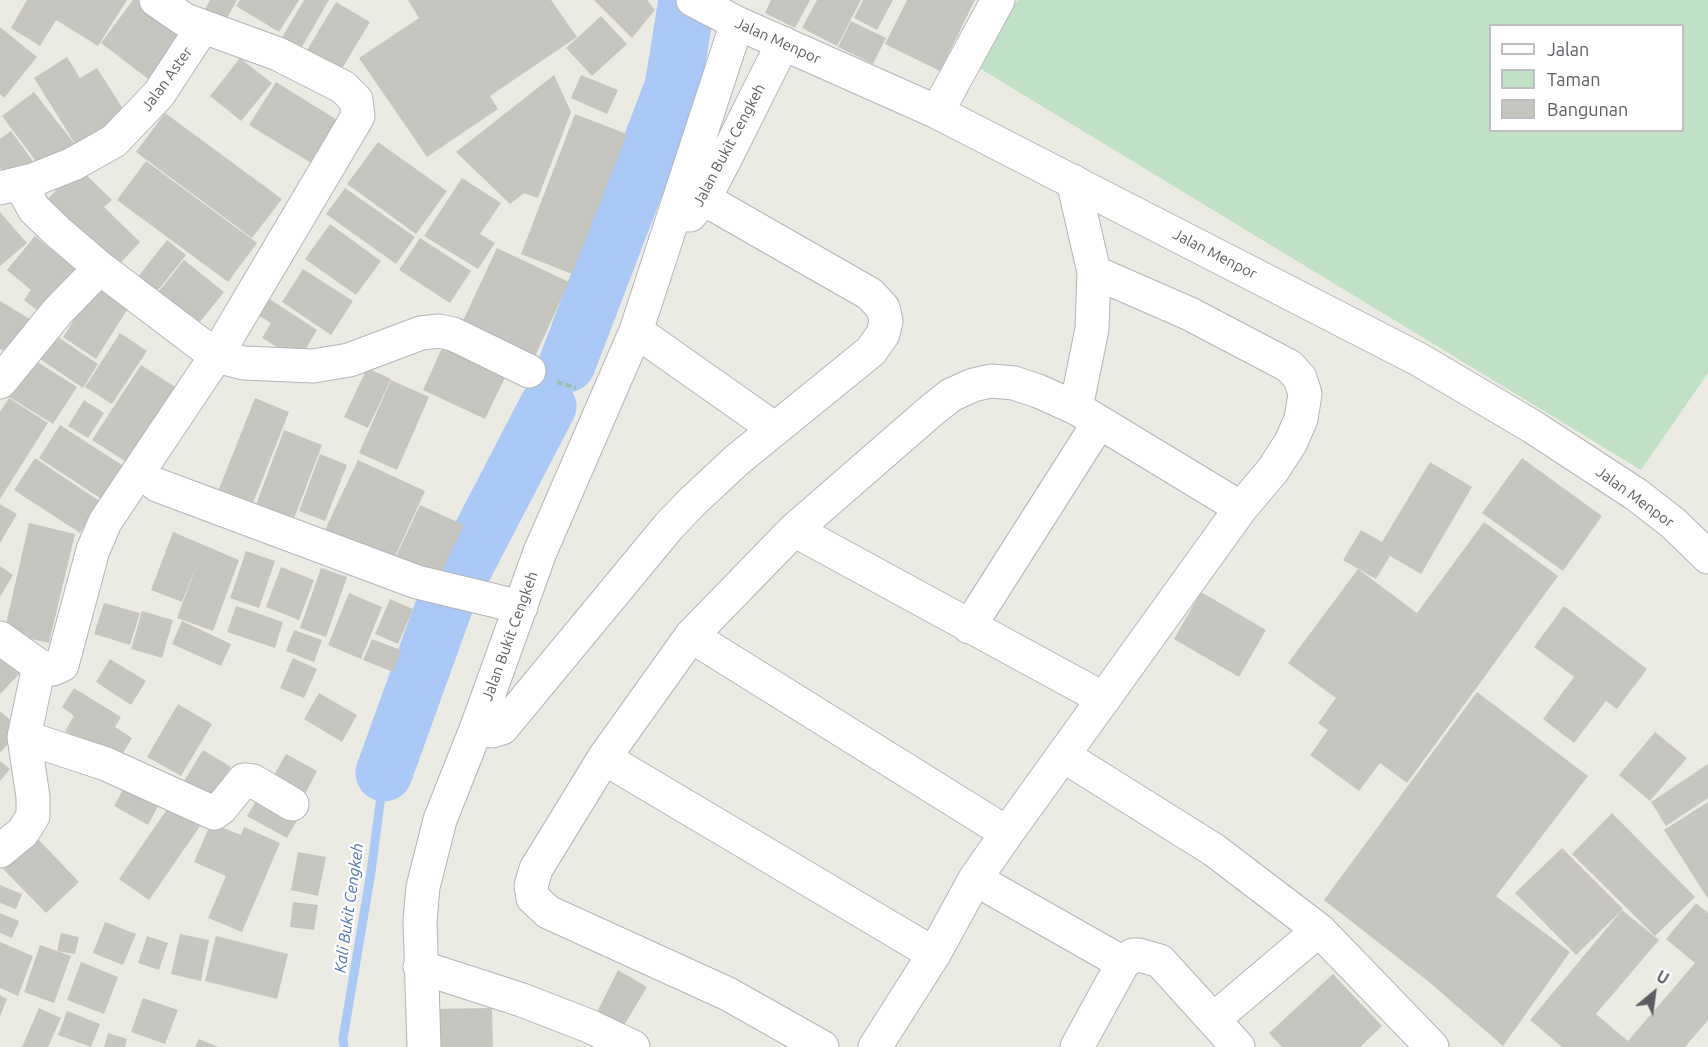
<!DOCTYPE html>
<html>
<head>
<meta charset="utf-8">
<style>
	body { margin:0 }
	#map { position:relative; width:1708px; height:1047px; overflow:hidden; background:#ecebe3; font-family:Ubuntu,sans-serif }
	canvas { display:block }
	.legend { position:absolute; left:1489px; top:24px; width:195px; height:108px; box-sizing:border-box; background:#fff; border:2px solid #bdbec0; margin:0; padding:8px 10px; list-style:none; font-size:18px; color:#5b5d62 }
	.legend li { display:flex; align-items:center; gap:12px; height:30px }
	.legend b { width:30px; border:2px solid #bdbec0 }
	.north { position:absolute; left:1624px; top:963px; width:60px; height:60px; -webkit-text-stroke:4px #fff; paint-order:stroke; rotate:29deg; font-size:16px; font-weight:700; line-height:24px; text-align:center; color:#5b5d62 }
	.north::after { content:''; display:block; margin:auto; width:21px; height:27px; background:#5b5d62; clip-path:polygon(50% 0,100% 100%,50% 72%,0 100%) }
</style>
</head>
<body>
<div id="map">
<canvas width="1708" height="1047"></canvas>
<ul class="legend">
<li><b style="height:8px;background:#fff"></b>Jalan</li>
<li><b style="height:16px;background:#c1e1c6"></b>Taman</li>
<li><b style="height:16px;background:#c7c5c0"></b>Bangunan</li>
</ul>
<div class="north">U</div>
</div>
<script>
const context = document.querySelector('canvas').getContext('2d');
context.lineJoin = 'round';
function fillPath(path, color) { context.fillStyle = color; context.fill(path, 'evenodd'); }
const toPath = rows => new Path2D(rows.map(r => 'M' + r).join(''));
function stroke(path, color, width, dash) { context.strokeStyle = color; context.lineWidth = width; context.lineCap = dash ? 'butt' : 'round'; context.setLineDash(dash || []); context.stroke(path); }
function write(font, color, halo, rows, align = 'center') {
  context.font = font + ' Ubuntu,sans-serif'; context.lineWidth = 5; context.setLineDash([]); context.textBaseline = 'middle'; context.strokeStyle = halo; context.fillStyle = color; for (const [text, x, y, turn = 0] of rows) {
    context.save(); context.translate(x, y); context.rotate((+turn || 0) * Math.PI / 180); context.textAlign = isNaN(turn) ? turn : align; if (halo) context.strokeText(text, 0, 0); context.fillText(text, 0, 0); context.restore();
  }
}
fillPath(toPath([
	[1018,0,1708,0,1708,373,1641,470,971,63],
	[1490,26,1682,26,1682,130,1490,130]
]), '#c1e1c6');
stroke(toPath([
	[344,1047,343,1039,371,872,384,773]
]), '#a9c9f6', 9);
stroke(toPath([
	[567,364,673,87,687,0],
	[384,773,445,604,548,406]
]), '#a9c9f6', 57);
fillPath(toPath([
	[27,0,127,0,98,46,56,20,40,46,11,28],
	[133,0,144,0,193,37,156,85,101,43],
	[210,0,237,0,225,22,204,11],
	[240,0,299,0,279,32,236,6],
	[304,0,329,0,299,52,280,41],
	[408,0,551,0,577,37,490,96,498,109,427,157,359,58,419,18],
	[594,0,647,0,655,10,632,38],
	[771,0,810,0,795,28,765,13],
	[817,0,861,0,837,46,802,28],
	[863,0,893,0,877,30,854,18],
	[907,0,975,0,940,71,885,44],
	[336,2,370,22,338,75,304,55],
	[601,16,627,44,592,76,566,48],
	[851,21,886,38,873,64,838,47],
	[0,27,37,57,4,98,0,94],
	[67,57,80,78,97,68,127,115,77,147,34,78],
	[240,58,272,83,241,121,210,96],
	[554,75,571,112,538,198,524,193,510,204,456,152],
	[581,75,618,90,607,114,571,98],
	[276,82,342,123,316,166,249,125],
	[34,92,77,147,44,172,2,116],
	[165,113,282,199,252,238,136,152],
	[575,114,627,134,572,274,521,254],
	[11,131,33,161,8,179,0,168,0,139],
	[378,142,447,191,416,234,347,184],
	[146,161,257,243,228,282,117,200],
	[78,167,112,200,104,207,140,242,110,274,39,208],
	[462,178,501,203,480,234,495,243,478,269,424,236],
	[345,188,415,237,396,264,326,214],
	[0,212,27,243,0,266],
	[330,224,381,261,356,295,305,259],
	[35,236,59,256,67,247,92,269,47,318,24,300,31,290,7,270],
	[420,238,471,271,450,303,399,270],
	[167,240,186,255,148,303,129,288],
	[497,248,569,282,534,359,461,325],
	[184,260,224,292,191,333,151,301],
	[303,269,353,301,331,335,282,302],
	[99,281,132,302,96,359,63,337],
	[259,292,317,330,299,360,262,338,271,323,248,309],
	[0,301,38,324,15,357,0,349],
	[120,333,147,351,112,404,85,387],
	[55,335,98,364,83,388,40,359],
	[447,337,510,367,485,419,423,390],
	[33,359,77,387,53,424,9,397],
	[141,365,180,390,131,465,92,440],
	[367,368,391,379,368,428,344,417],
	[391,380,429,397,397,470,359,453],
	[9,398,48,423,0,499,0,412],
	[255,398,289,412,249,513,215,499],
	[84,400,104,413,88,438,68,426],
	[60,425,128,469,106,502,39,458],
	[284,430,322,445,292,524,254,510],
	[320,454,347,465,325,521,299,511],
	[35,458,101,502,80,533,14,490],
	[1522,458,1602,516,1563,571,1482,513],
	[358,460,425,491,392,563,324,532],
	[1430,462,1472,487,1421,574,1390,556,1376,579,1343,560,1361,530,1382,542],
	[0,504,17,514,0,543],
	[420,505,464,525,438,580,395,559],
	[1484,522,1558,576,1407,783,1380,763,1359,791,1310,755,1328,730,1318,723,1336,698,1288,663,1358,569,1417,613],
	[29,523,75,534,49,643,4,633],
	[173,532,239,560,213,631,177,618,200,557,182,602,151,590],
	[246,551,275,561,259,608,230,598],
	[0,566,13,575,0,597],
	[281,567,314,580,299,620,266,607],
	[321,568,347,577,326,637,300,628],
	[1201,592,1266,630,1239,677,1174,639],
	[349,593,382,607,361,659,328,645],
	[390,599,413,609,398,644,375,634],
	[104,603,140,613,130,645,94,634],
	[236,606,283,622,275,648,227,632],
	[1564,606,1647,669,1617,709,1606,701,1574,743,1543,719,1574,677,1534,647],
	[142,611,173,620,162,658,131,649],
	[182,621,231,644,221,666,172,644],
	[294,630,322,640,314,662,286,651],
	[372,639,401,650,393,672,363,660],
	[0,642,26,667,0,694],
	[293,658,317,669,304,698,280,688],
	[110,659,146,681,131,705,96,682],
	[74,688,121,717,115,727,132,738,117,763,65,731,74,716,62,707],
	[1477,692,1588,776,1496,896,1570,952,1503,1046,1429,982,1324,900],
	[319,693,357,715,342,742,304,719],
	[178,704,212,724,181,776,147,757],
	[0,711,21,729,0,753],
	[1655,732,1687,758,1650,801,1619,775],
	[203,750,231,767,209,803,181,786],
	[286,754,317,771,301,802,269,784],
	[0,761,10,769,0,781],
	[1708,764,1708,798,1666,826,1651,802],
	[129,779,163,797,148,825,114,806],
	[260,794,299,817,287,838,247,816],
	[172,802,203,822,149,900,119,879],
	[1708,802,1708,899,1664,830],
	[1612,813,1695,897,1655,936,1572,854],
	[211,823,241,835,244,827,280,843,242,932,208,918,226,876,194,862],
	[36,837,79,882,46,913,3,869],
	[1562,848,1623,909,1576,955,1515,893],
	[298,852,326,857,318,896,291,890],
	[0,885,22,894,16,909,0,903],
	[293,902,318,905,314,930,290,927],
	[1696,903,1708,913,1708,1020,1685,1047,1562,1047,1530,1020,1622,910,1659,940,1596,1014,1628,1041,1695,963,1666,939],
	[0,913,19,921,12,938,0,933],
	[105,922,136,934,123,965,93,953],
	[61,933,79,937,75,954,57,951],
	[180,934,209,940,201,981,171,974],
	[147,936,168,943,159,970,138,963],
	[216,936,288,954,277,999,205,981],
	[0,942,33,956,18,996,0,988],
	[40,945,71,956,54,1003,24,992],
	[81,962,118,977,104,1014,67,1000],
	[618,970,647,987,620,1032,594,1018],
	[1333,974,1382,1026,1360,1047,1282,1047,1269,1033],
	[0,995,7,999,0,1016],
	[143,998,178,1010,165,1044,131,1032],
	[39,1008,61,1018,48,1047,22,1047],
	[492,1008,493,1047,435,1047,434,1009],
	[67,1011,100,1024,91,1047,58,1035],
	[108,1033,127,1039,125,1047,104,1047],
	[199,1039,218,1047,195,1047]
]), '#c7c5c0');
const minor = toPath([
	[693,0,737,23,937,112,1418,359,1533,427,1637,495,1673,523,1708,557],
	[937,112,998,0],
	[1073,181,1094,272,1092,329,1076,408],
	[20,183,34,209,58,232,100,268,216,356,244,363,313,366,349,360,421,333,439,331,453,334,529,371],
	[0,188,33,180,73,164,114,141,159,94,202,28],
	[690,215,704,199,725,159,783,43],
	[636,331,775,429],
	[0,382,58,311,100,268],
	[157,485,417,582,521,607],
	[794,530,1104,699],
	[969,627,1098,424],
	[691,636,1007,833],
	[0,638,39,666,53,669,62,665,93,550,105,522,216,356,358,116,356,100,343,87,278,54,185,20,156,0],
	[478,724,492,731,502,728,669,526,693,501,737,460,871,351,883,334,886,321,883,308,870,294,704,199],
	[24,737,106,764,214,813,221,808,244,780,253,781,292,804],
	[1064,756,1214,850,1319,930,1432,1047],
	[604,758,934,954],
	[0,851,23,832,33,816,33,797,24,737,39,666],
	[975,879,1123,963],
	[420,967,522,1000,589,1026,633,1047],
	[1214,1019,1319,930],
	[424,1047,420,921,423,887,440,820,478,724,540,552,636,331,737,23],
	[822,1047,728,994,548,912,533,898,531,886,536,869,604,758,691,636,794,530,932,410,951,395,973,385,991,381,1014,383,1038,391,1076,408,1241,508],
	[875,1047,934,954,975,879,1007,833,1241,508,1273,470,1291,442,1301,419,1305,394,1300,378,1289,366,1190,314,1094,272],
	[1077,1047,1123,963,1133,955,1139,955,1160,961,1238,1047]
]);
stroke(minor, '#b3b4b9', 35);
stroke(toPath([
	[557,382,576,388]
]), '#9abfa9', 4, [6, 3]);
stroke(minor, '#fff', 33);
write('15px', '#5b5d62', '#fff', [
	["Jalan Menpor",778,41,24],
	["Jalan Aster",167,79,-54],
	["Jalan Bukit Cengkeh",729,145,-62],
	["Jalan Menpor",1215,254,27],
	["Jalan Menpor",1635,497,36],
	["Jalan Bukit Cengkeh",510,636,-70]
]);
write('italic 16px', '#4e72b6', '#fff', [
	["Kali Bukit Cengkeh",349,908,-82]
]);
</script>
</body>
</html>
